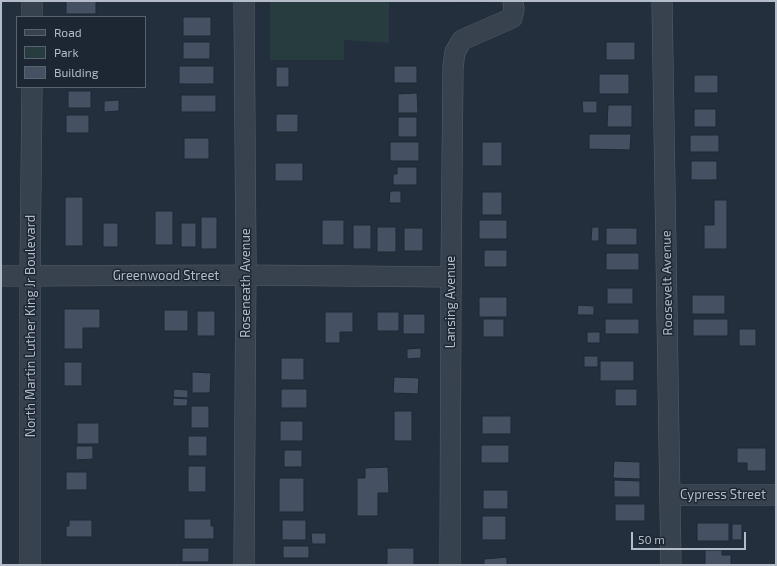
<!DOCTYPE html>
<html>
<head>
<meta charset="utf-8">
<style>
	body { margin:0 }
	#map { position:relative; width:777px; height:566px; overflow:hidden; background:#242f3e; font-family:"Exo 2",sans-serif }
	canvas { display:block }
	.frame { position:absolute; inset:0; border:2px solid #b4bcc9; pointer-events:none }
	.legend { position:absolute; left:16px; top:16px; width:130px; height:72px; box-sizing:border-box; background:#1d2633; border:1px solid #59626f; margin:0; padding:5px 7px; list-style:none; font-size:12px; color:#b4bcc9 }
	.legend li { display:flex; align-items:center; gap:8px; height:20px }
	.legend b { width:20px; border:1px solid #59626f }
	.scale { position:absolute; left:631px; top:532px; width:115px; height:18px; box-sizing:border-box; border:2px solid #b4bcc9; border-top:0; padding-left:5px; font-size:12px; line-height:14px; white-space:nowrap; color:#b4bcc9; -webkit-text-stroke:3px #1d2633; paint-order:stroke }
</style>
</head>
<body>
<div id="map">
<canvas width="777" height="566"></canvas>
<div class="frame"></div>
<ul class="legend">
<li><b style="height:5px;background:#38414e"></b>Road</li>
<li><b style="height:11px;background:#263c3f"></b>Park</li>
<li><b style="height:11px;background:#455162"></b>Building</li>
</ul>
<div class="scale">50 m</div>
</div>
<script>
const context = document.querySelector('canvas').getContext('2d');
context.lineJoin = 'round';
function fillPath(path, color) { context.fillStyle = color; context.fill(path, 'evenodd'); }
const toPath = rows => new Path2D(rows.map(r => 'M' + r).join(''));
function stroke(path, color, width, dash) { context.strokeStyle = color; context.lineWidth = width; context.lineCap = dash ? 'butt' : 'round'; context.setLineDash(dash || []); context.stroke(path); }
function write(font, color, halo, rows, align = 'center') {
  context.font = font + ' "Exo 2",sans-serif'; context.lineWidth = 3; context.setLineDash([]); context.textBaseline = 'middle'; context.strokeStyle = halo; context.fillStyle = color; for (const [text, x, y, turn = 0] of rows) {
    context.save(); context.translate(x, y); context.rotate((+turn || 0) * Math.PI / 180); context.textAlign = isNaN(turn) ? turn : align; if (halo) context.strokeText(text, 0, 0); context.fillText(text, 0, 0); context.restore();
  }
}
fillPath(toPath([
	[270,1,389,1,389,43,344,40,344,60,270,60]
]), '#263c3f');
const building = toPath([
	[66,1,96,1,96,14,66,14,66,1],
	[400,1,490,1,490,2,400,1],
	[183,17,211,17,211,36,183,36,183,17],
	[183,42,210,42,210,59,183,59,183,42],
	[606,42,635,42,635,60,606,60,606,42],
	[179,66,214,66,214,84,179,84,179,66],
	[394,66,417,66,417,83,394,83,394,66],
	[276,67,289,67,289,87,276,87,276,67],
	[599,74,629,74,629,94,599,94,599,74],
	[694,75,718,75,718,93,694,93,694,75],
	[117,87,136,87,136,88,117,88,117,87],
	[68,91,91,91,91,108,68,108,68,91],
	[417,93,418,113,398,113,398,94,417,93],
	[181,95,216,95,216,112,181,112,181,95],
	[119,100,119,111,104,112,104,101,119,100],
	[582,101,597,101,597,113,583,113,582,101],
	[608,105,632,105,632,127,607,127,608,105],
	[694,109,716,109,716,127,694,127,694,109],
	[276,114,298,114,298,132,276,132,276,114],
	[66,115,89,115,89,133,66,133,66,115],
	[398,117,417,117,417,137,398,137,398,117],
	[589,134,631,134,630,150,589,149,589,134],
	[690,135,719,135,719,152,690,152,690,135],
	[184,138,209,138,209,159,184,159,184,138],
	[390,142,419,142,419,161,390,161,390,142],
	[482,142,502,142,502,166,482,166,482,142],
	[691,161,717,161,717,180,691,180,691,161],
	[275,163,303,163,303,181,275,181,275,163],
	[397,167,417,167,417,185,393,185,393,174,397,174,397,167],
	[390,191,401,191,401,203,389,203,390,191],
	[482,192,502,192,502,215,482,215,482,192],
	[65,197,83,197,83,246,65,246,65,197],
	[714,200,727,200,727,249,704,249,704,225,714,225,714,200],
	[155,211,173,211,173,245,155,245,155,211],
	[201,217,217,217,217,249,201,249,201,217],
	[322,220,344,220,344,245,322,245,322,220],
	[479,220,507,220,507,239,479,239,479,220],
	[103,223,118,223,118,247,103,247,103,223],
	[181,223,196,223,196,247,181,247,181,223],
	[353,225,371,225,371,249,353,249,353,225],
	[377,227,396,227,396,252,377,252,377,227],
	[592,227,599,227,599,241,591,241,592,227],
	[404,228,423,228,423,251,404,251,404,228],
	[606,228,637,228,637,245,606,245,606,228],
	[484,250,507,250,507,267,484,267,484,250],
	[606,253,639,253,639,270,606,270,606,253],
	[607,288,633,288,633,304,607,304,607,288],
	[692,295,725,295,725,314,692,314,692,295],
	[479,297,507,297,507,317,479,317,479,297],
	[578,305,594,306,594,315,577,315,578,305],
	[64,309,100,309,100,328,83,328,83,349,64,349,64,309],
	[164,310,188,310,188,331,164,331,164,310],
	[197,311,215,311,215,336,197,336,197,311],
	[325,312,353,312,353,332,340,332,340,343,325,343,325,312],
	[377,312,399,312,399,331,377,331,377,312],
	[403,314,425,314,425,334,403,334,403,314],
	[483,319,504,319,504,337,483,337,483,319],
	[605,319,639,319,639,334,605,334,605,319],
	[693,319,728,319,728,336,693,336,693,319],
	[739,329,756,329,756,346,739,346,739,329],
	[587,332,600,332,600,343,587,343,587,332],
	[421,348,421,358,407,359,407,349,421,348],
	[584,356,598,356,598,367,584,367,584,356],
	[281,358,304,358,304,380,281,380,281,358],
	[600,361,634,361,634,381,600,381,600,361],
	[64,362,82,362,82,386,64,386,64,362],
	[192,372,211,373,210,393,192,393,192,372],
	[394,377,419,378,418,394,393,393,394,377],
	[174,389,188,390,188,398,173,397,174,389],
	[281,389,307,389,307,408,281,408,281,389],
	[615,389,637,389,637,406,615,406,615,389],
	[173,398,188,399,187,406,173,406,173,398],
	[191,406,209,406,209,428,191,428,191,406],
	[394,411,412,411,412,441,394,441,394,411],
	[482,416,511,416,511,434,482,434,482,416],
	[280,421,303,421,303,441,280,441,280,421],
	[77,423,99,423,99,444,77,444,77,423],
	[188,436,207,436,207,456,188,456,188,436],
	[481,445,509,445,509,463,481,463,481,445],
	[76,446,93,446,93,459,76,460,76,446],
	[737,448,766,448,766,471,747,471,747,463,737,463,737,448],
	[284,450,302,450,302,467,284,467,284,450],
	[614,461,640,462,640,479,613,478,614,461],
	[188,466,206,466,206,492,188,492,188,466],
	[388,467,389,493,378,493,378,516,357,516,357,478,365,478,365,468,388,467],
	[66,472,87,472,87,490,66,490,66,472],
	[279,478,304,478,304,512,279,512,279,478],
	[614,480,640,481,640,497,614,497,614,480],
	[483,490,508,490,508,509,483,509,483,490],
	[615,504,645,504,645,521,615,521,615,504],
	[482,516,506,516,506,540,482,540,482,516],
	[184,519,211,519,211,526,214,526,214,539,184,539,184,519],
	[69,520,92,520,92,537,66,537,66,526,69,526,69,520],
	[282,520,306,520,306,540,282,540,282,520],
	[697,523,729,523,729,541,697,541,697,523],
	[732,524,742,524,742,540,732,540,732,524],
	[311,533,326,533,326,544,312,544,311,533],
	[283,546,309,546,309,558,283,558,283,546],
	[182,548,209,548,209,562,182,562,182,548],
	[387,548,414,548,414,565,387,565,387,548],
	[705,550,722,550,722,555,731,555,731,565,705,565,705,550],
	[507,557,507,565,484,565,484,559,507,557]
]);
fillPath(building, '#455162');
stroke(building, '#1f2835', 1);
const minor = toPath([
	[244,1,246,263,244,565],
	[662,1,671,565],
	[32,17,32,1],
	[1,276,246,275,451,277],
	[670,495,776,495],
	[30,565,30,276,32,87],
	[450,565,451,277,453,67,455,52,462,40,512,18,514,9,513,1]
]);
stroke(minor, '#565f6c', 21);
stroke(minor, '#38414e', 20);
write('13px', '#b4bcc9', '#1d2633', [
	["Greenwood Street",166,276],
	["Roseneath Avenue",246,283,-90],
	["Roosevelt Avenue",667,283,-91],
	["Lansing Avenue",451,302,-90],
	["North Martin Luther King Jr Boulevard",31,326,-90],
	["Cypress Street",723,495]
]);
</script>
</body>
</html>
